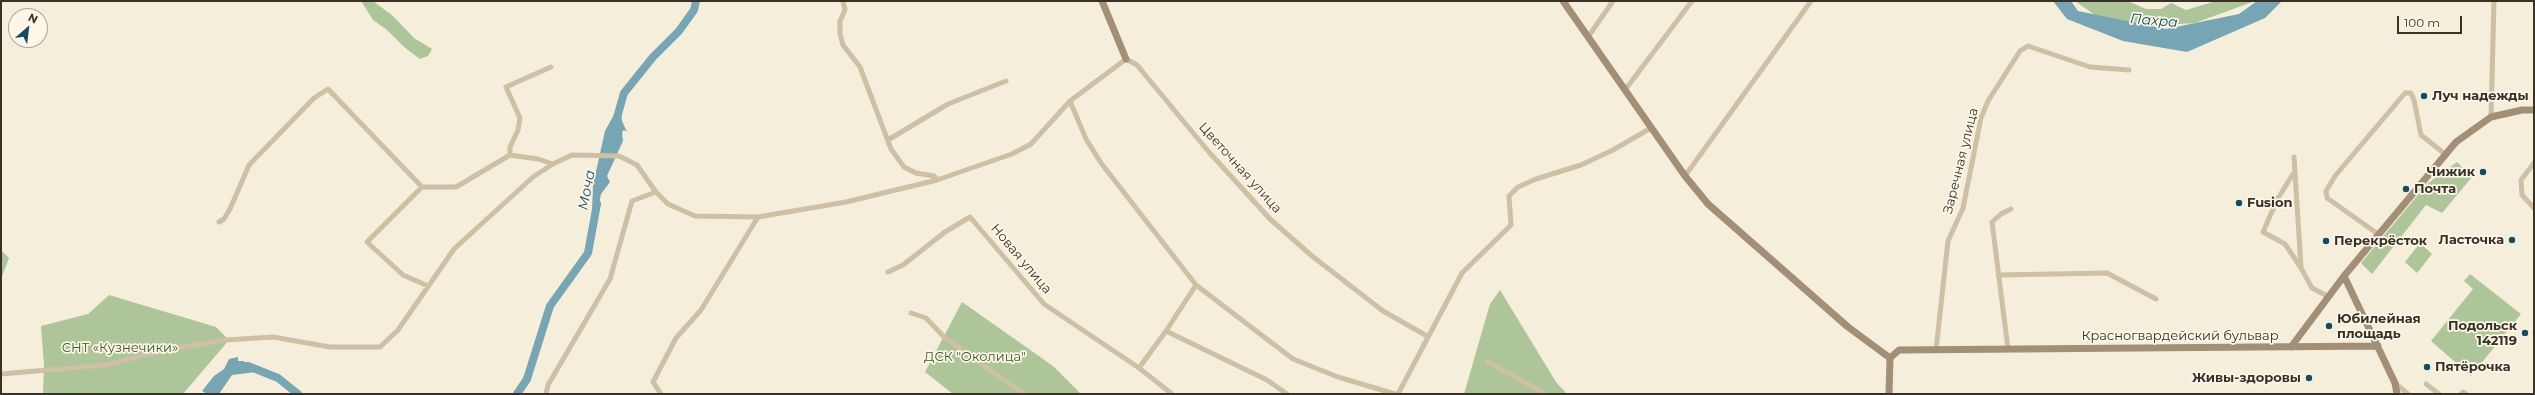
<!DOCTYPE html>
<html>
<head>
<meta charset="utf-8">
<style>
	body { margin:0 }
	#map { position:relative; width:2535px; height:395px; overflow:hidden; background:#f4eedb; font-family:Montserrat,sans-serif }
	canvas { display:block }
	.frame { position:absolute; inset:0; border:2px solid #393127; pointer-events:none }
	.north { position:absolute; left:8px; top:8px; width:40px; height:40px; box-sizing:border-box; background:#fbf6e8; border:1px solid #ada79b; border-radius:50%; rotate:28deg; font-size:11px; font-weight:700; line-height:16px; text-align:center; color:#393127 }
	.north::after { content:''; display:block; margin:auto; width:14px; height:18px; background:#184b5f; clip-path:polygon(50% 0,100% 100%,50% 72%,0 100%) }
	.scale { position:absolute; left:2397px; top:16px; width:65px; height:18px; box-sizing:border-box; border:2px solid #393127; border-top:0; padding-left:5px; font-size:12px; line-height:14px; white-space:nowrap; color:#393127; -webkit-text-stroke:3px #fbf6e8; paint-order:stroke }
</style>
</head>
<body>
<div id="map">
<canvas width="2535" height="395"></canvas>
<div class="frame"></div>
<div class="north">N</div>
<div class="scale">100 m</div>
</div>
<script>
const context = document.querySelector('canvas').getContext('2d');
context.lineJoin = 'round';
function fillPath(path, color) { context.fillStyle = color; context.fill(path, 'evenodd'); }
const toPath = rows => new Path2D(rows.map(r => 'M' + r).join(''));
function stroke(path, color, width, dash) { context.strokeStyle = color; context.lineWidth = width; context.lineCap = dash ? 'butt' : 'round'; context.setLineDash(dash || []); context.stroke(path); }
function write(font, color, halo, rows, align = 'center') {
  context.font = font + ' Montserrat,sans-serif'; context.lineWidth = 3.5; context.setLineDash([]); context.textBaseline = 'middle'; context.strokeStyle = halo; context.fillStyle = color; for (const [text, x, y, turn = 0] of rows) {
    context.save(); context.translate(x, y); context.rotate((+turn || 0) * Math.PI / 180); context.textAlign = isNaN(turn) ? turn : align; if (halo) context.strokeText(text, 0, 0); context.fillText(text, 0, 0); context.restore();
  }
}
fillPath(toPath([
	[361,1,373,1,393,16,414,38,432,49,428,56,420,59,404,47,387,30,373,20],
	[2075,1,2127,1,2146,9,2161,9,2171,3,2186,10,2216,1,2255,1,2195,23,2150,26,2095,15],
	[2457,162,2472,177,2442,213,2426,205,2372,274,2361,263,2427,184],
	[2420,243,2432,254,2417,273,2405,262],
	[1,250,9,258,1,279],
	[2470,274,2521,314,2471,376,2431,341,2473,289,2464,281],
	[1500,290,1556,382,1567,394,1464,394,1490,304],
	[109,295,216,327,229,340,183,394,43,394,44,365,41,326,88,314],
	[962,302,1053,366,1081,394,953,394,925,372]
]), '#adc599');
fillPath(toPath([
	[2053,1,2071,1,2078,11,2166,29,2239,14,2257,1,2282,1,2265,18,2187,52,2123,41,2067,19],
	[616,111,621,112,622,121,627,132,624,130,622,132,623,141,607,176,610,182,601,194,597,214,592,213,593,185,605,131],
	[238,357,238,361,243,361,257,368,256,372,232,375,219,394,207,394,202,391,214,376,224,369,229,359]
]), '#77a5b4');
stroke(toPath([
	[616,121,624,93,653,57,679,31,694,10,696,1],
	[248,366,278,378,298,394],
	[517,394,527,379,550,306,588,253,597,204]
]), '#77a5b4', 8);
stroke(toPath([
	[843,1,845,10,840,21,840,34,843,45,860,67,891,149,904,167,916,173,934,176,937,180],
	[1588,37,1613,1],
	[551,67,506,87,520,118,518,130,510,147,510,155,538,159,553,164],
	[1625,90,1692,1],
	[1070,101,1086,139,1101,163,1196,285,1293,359,1338,377,1395,394],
	[2491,117,2494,1],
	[888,140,948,104,1006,81],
	[2294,157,2301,267],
	[2534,163,2521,180,2522,195,2534,208],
	[2295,174,2293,174,2277,200,2263,232,2285,244,2301,268,2312,288,2329,297],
	[1685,176,1811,1],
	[422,187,456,187,510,155],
	[219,222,224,219,230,209,249,165,314,98,328,89,422,187,367,242,403,275,428,286],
	[2378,234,2327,198,2326,191,2335,176,2405,93,2411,93,2414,100,2421,135,2445,154],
	[888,272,903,265,945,232,970,217,1044,304,1139,368,1166,331],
	[1998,275,2107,273,2156,299],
	[1196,285,1166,331,1267,380,1287,394],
	[911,313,926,318,945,338,1024,394],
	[2008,349,1992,222,2001,214,2011,209],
	[1936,350,1948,241,1963,208,1981,118,1988,101,2020,51,2028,46,2090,67,2129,70],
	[1488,362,1546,394],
	[1139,368,1172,394],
	[1,374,106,365,164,350,226,340,273,337,330,347,380,347,398,330,454,249,533,177,553,164,572,155,619,156,637,165,656,192,668,204,695,216,758,217,846,202,937,180,1012,154,1031,144,1070,101,1126,59,1137,65,1208,151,1270,219,1312,256,1383,311,1427,336],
	[2395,383,2408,394],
	[2426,384,2439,394],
	[546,394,548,385,610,279,632,201,656,192],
	[661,394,653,382,676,338,701,310,758,217],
	[1398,394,1462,273,1511,225,1509,196,1518,187,1536,179,1581,165,1613,150,1651,128],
	[2461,394,2463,392,2466,394]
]), '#cec0a5', 5);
stroke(toPath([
	[1102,1,1126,59],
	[1563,1,1685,176,1708,204,1848,327,1890,358],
	[2344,276,2395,383,2397,394],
	[2291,347,2344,276,2456,142,2491,117,2522,110,2534,110],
	[1890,358,1899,350,2378,346],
	[1889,394,1890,358]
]), '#a28f76', 7);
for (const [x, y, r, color] of [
	[2424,96,4,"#184b5f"],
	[2483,172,4,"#184b5f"],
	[2406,189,4,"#184b5f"],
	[2239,203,4,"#184b5f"],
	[2512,240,4,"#184b5f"],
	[2326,241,4,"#184b5f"],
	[2329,326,4,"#184b5f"],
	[2525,333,4,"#184b5f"],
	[2427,367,4,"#184b5f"],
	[2309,378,4,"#184b5f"]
]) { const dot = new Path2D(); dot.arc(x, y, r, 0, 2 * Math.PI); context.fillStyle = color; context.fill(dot); stroke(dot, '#fbf6e8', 1.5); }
write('bold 13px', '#393127', '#fbf6e8', [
	["Луч надежды",2432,96],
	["Чижик",2475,172,"right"],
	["Почта",2414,189],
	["Fusion",2247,203],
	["Ласточка",2504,240,"right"],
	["Перекрёсток",2334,241],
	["Юбилейная",2337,319],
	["площадь",2337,334],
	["Подольск",2517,326,"right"],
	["142119",2517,341,"right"],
	["Пятёрочка",2435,367],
	["Живы-здоровы",2301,378,"right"]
], 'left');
write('13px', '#393127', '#fbf6e8', [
	["Заречная улица",1961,161,-76],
	["Цветочная улица",1240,168,48],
	["Новая улица",1021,259,50],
	["Красногвардейский бульвар",2180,336]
]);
write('13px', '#3d5a28', '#fbf6e8', [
	["СНТ «Кузнечики»",120,348],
	["ДСК \"Околица\"",975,357]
]);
write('italic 14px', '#184b5f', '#fbf6e8', [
	["Пахра",2154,21,5],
	["Моча",587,190,-79]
]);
</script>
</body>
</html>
